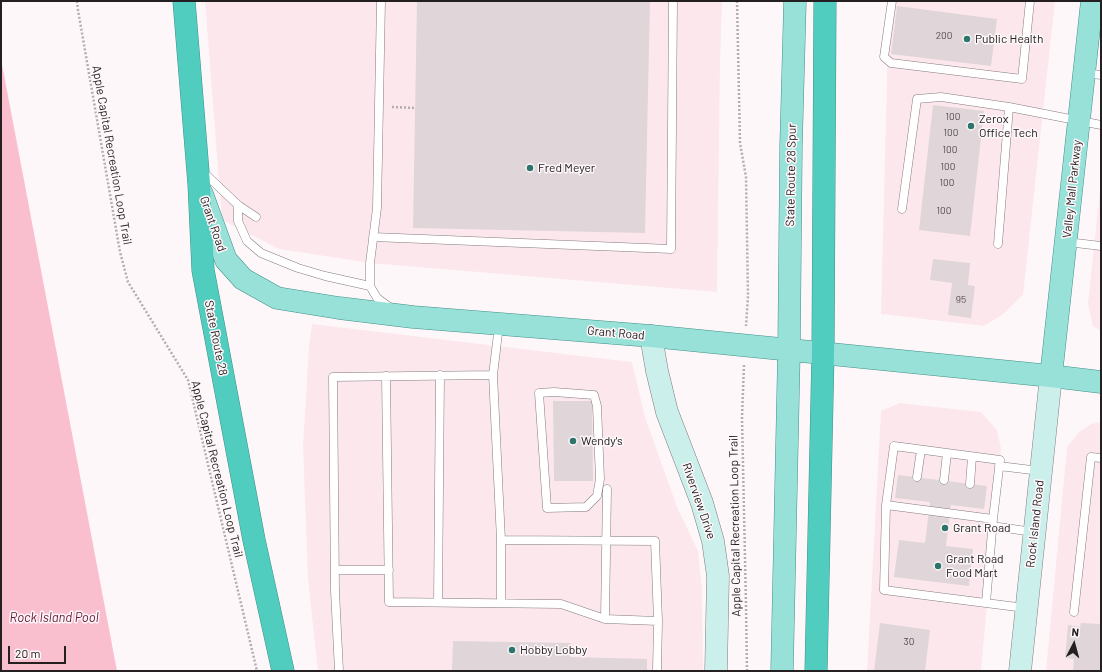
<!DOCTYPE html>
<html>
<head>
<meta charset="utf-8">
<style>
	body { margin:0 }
	#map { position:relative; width:1102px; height:672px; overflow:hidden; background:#fef7f9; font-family:Barlow,sans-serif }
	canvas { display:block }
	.frame { position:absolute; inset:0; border:2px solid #242021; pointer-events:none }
	.north { position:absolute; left:1054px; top:624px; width:40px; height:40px; -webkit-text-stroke:3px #fef7f9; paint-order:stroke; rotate:6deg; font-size:11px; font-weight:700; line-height:16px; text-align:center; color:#242021 }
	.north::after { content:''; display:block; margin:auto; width:14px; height:18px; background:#242021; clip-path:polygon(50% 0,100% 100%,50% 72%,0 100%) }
	.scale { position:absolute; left:8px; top:646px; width:58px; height:18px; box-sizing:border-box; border:2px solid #242021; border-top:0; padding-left:5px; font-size:12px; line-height:14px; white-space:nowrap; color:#242021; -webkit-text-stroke:3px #fef7f9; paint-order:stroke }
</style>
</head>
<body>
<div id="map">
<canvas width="1102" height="672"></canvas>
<div class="frame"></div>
<div class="north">N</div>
<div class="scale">20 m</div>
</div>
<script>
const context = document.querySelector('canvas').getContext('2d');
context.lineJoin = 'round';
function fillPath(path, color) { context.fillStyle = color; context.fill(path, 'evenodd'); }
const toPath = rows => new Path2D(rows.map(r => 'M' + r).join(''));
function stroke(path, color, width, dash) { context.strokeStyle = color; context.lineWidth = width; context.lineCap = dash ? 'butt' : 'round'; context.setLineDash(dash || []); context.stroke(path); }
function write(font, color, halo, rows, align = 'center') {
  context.font = font + ' Barlow,sans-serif'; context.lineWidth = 3; context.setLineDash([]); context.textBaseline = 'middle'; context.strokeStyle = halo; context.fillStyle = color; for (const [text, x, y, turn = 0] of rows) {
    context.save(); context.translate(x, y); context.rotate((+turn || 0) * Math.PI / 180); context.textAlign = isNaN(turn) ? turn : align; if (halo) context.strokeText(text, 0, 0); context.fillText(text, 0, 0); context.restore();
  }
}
fillPath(toPath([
	[205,1,722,1,720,64,717,292,370,263,279,249,222,220],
	[889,1,1055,1,1023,295,1002,315,984,326,881,314],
	[1101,180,1101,331,1093,326,1088,304],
	[312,324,632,362,645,417,677,507,698,551,702,590,703,671,318,671,308,579,303,446,309,346],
	[900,403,981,412,997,430,1001,449,981,671,867,671,881,411],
	[1101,422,1101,671,1046,671,1067,447,1078,433,1091,424]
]), '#fce8ec');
fillPath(toPath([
	[1,59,117,671,1,671]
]), '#fabfce');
fillPath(toPath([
	[417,1,650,1,645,233,413,228],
	[897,6,997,19,991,66,891,54],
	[933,105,984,111,970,236,919,230],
	[933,259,970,263,968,285,975,286,971,318,948,315,952,283,930,280],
	[553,401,592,401,593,481,554,481],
	[898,475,987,486,984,509,951,505,946,546,973,549,969,586,894,577,899,540,925,543,930,502,895,498],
	[880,623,930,630,925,671,874,671],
	[1081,623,1101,624,1101,671,1073,671,1074,659,1065,658,1068,625,1080,627],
	[453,641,571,643,570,657,647,659,647,671,452,671]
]), '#e0d5d8');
const lane = toPath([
	[381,1,377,208,370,263,370,286,377,298,392,309],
	[892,1,884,57,891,63,1022,79,1030,1],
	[1084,73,1101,75],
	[202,171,238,205,256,217],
	[238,205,238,221,247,241,261,253,298,268,325,276,370,286],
	[902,209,917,99,941,97,1009,107,1101,125],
	[373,237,671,249,673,1],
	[1067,242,1101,246],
	[998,244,1009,107],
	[493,375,501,540,501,603],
	[386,376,389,602,561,604,605,619,658,621],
	[554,392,594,395,597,406,600,479,597,496,586,507,547,508,539,393,554,392],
	[894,446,1000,460,993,519,886,505,894,446],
	[999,466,1040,471],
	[917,477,921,450],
	[944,480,947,453],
	[970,484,972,457],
	[886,505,884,590,1025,608],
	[992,526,1033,532],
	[501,540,655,541,658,621,657,671],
	[335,570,389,570],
	[438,602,440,375],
	[986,603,993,519],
	[1074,612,1091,457,1101,458],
	[605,619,607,489],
	[339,671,335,591,333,377,493,375,499,325]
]);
const secondary = toPath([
	[651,336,657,371,667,412,702,503,713,541,718,576,716,671],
	[1020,671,1051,376]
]);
const primary = toPath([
	[202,194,226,260,243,279,277,298,339,308,413,317,651,336,1051,376,1101,382],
	[1051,376,1092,1],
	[782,671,789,350,791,147,795,1]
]);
const highway = toPath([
	[184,1,199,184,203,270,254,540,283,671],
	[816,671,823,353,825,1]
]);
stroke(lane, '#857b7d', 9);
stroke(secondary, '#857b7d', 23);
stroke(primary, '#419088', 23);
stroke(highway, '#419088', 23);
stroke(toPath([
	[77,1,78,10,120,252,128,282,188,380,257,671],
	[737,1,740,143,746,177,748,296,746,326],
	[392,107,415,108],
	[744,365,742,417,746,605,747,671]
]), '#b3adaf', 2.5, [2, 2]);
stroke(lane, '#fff', 8);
stroke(secondary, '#cbf0ec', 22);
stroke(primary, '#97e1d9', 22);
stroke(highway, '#51cdc0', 22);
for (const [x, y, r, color] of [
	[967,39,4,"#2d746d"],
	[971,126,4,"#2d746d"],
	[530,168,4,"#2d746d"],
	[573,441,4,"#2d746d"],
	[945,528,4,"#2d746d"],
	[938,566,4,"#2d746d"],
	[512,650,4,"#2d746d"]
]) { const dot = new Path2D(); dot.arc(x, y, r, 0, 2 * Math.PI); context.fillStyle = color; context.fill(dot); stroke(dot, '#fef7f9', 1.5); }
write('10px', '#534d4f', null, [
	["200",944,36],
	["100",953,117],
	["100",951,133],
	["100",950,150],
	["100",948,167],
	["100",947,183],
	["100",944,211],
	["95",961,300],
	["30",909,642]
]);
write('12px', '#242021', '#fef7f9', [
	["Public Health",975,39],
	["Zerox",979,119],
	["Office Tech",979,133],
	["Fred Meyer",538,168],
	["Wendy's",581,441],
	["Grant Road",953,528],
	["Grant Road",946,559],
	["Food Mart",946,573],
	["Hobby Lobby",520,650]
], 'left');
write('12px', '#242021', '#fef7f9', [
	["Apple Capital Recreation Loop Trail",112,155,80],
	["State Route 28 Spur",791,175,-89],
	["Valley Mall Parkway",1072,189,-84],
	["Grant Road",213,224,71],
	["Grant Road",616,333,5],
	["State Route 28",216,338,79],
	["Apple Capital Recreation Loop Trail",217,469,76],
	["Riverview Drive",699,501,71],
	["Rock Island Road",1035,524,-84],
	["Apple Capital Recreation Loop Trail",735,526,-91]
]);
write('italic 13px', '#691637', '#fef7f9', [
	["Rock Island Pool",54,618]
]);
</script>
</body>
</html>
